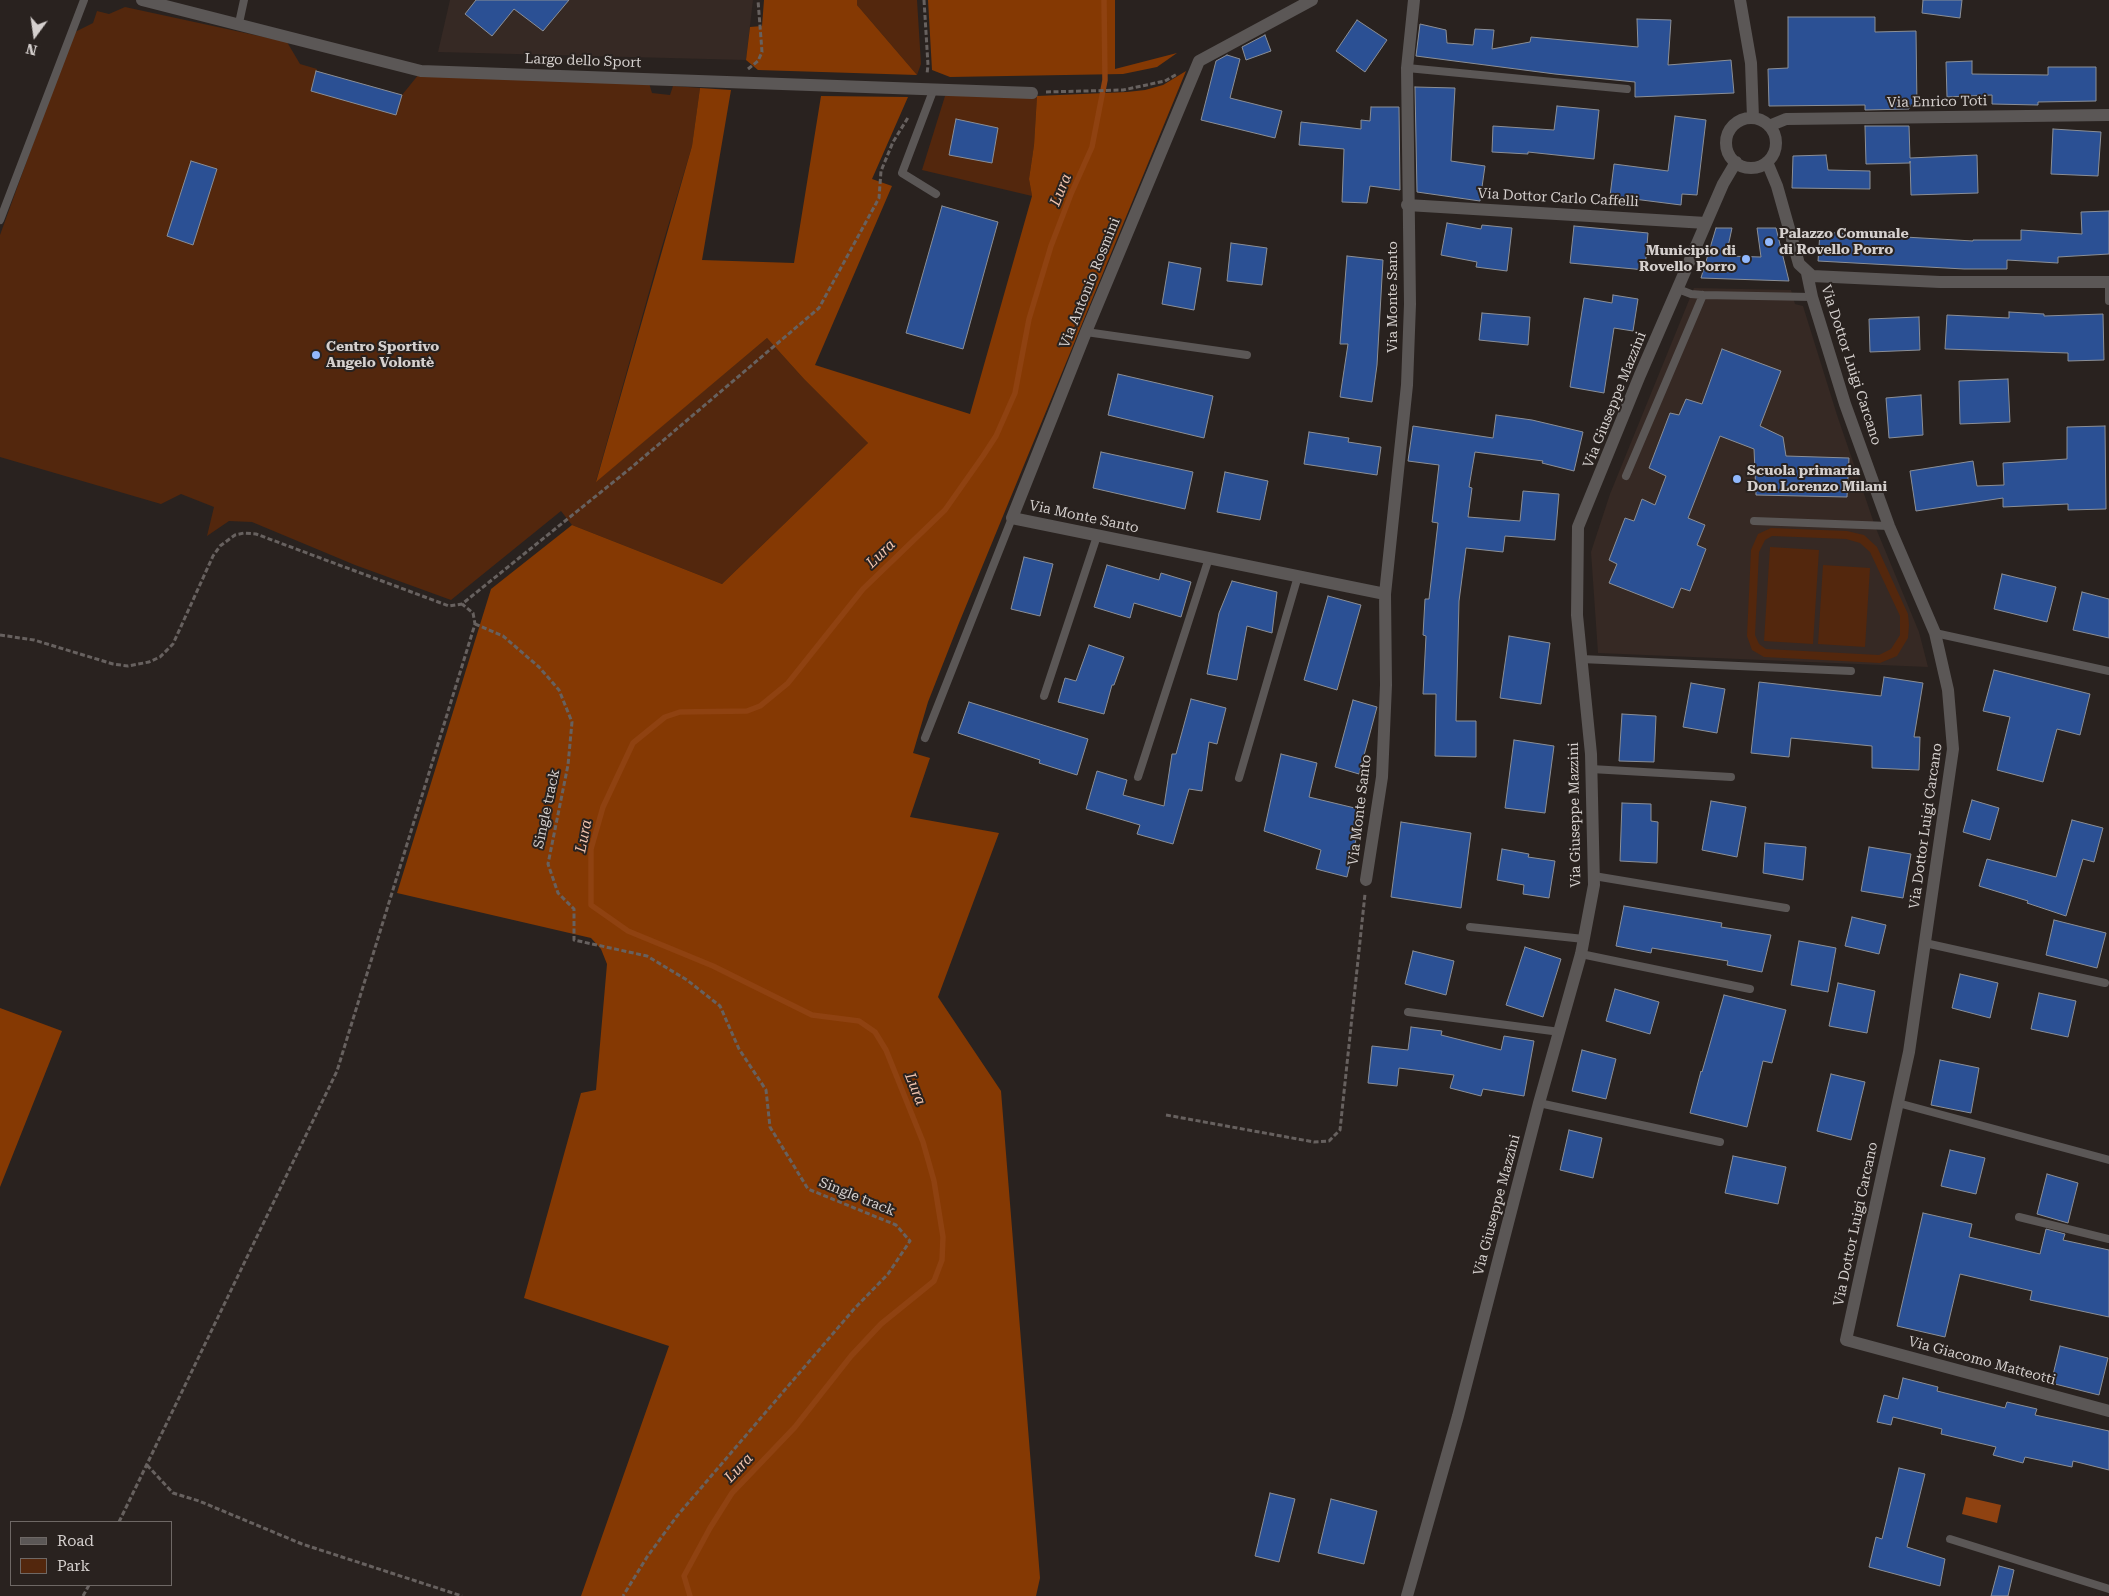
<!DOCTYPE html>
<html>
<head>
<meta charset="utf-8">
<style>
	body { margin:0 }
	#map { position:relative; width:2109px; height:1596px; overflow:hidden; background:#29221f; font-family:"Roboto Serif",serif }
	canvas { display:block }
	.legend { position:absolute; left:10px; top:1521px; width:162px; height:65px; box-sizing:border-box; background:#29221f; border:1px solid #6e6865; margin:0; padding:6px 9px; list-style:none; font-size:15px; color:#d5d0ce }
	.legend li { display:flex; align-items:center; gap:10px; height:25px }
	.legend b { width:25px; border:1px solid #6e6865 }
	.north { position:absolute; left:10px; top:10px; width:50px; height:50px; -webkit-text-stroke:4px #29221f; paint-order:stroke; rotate:194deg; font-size:14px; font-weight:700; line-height:20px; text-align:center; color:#d5d0ce }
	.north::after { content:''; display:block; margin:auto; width:18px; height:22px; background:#d5d0ce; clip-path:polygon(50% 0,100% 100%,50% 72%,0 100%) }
</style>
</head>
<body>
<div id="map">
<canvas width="2109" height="1596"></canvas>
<ul class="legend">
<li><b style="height:6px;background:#5b5756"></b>Road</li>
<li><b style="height:14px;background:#53270d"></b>Park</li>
</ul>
<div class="north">N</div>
</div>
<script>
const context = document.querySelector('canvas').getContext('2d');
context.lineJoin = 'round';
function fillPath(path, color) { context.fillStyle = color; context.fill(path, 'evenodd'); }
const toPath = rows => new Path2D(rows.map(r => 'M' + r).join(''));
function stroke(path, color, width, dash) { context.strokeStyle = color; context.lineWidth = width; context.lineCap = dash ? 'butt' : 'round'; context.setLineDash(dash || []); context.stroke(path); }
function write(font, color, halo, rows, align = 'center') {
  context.font = font + ' "Roboto Serif",serif'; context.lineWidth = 4; context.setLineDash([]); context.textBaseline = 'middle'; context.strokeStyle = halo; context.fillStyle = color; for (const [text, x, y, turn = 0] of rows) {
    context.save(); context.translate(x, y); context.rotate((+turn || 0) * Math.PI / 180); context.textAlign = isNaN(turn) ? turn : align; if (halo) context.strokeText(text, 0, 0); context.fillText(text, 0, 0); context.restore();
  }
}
fillPath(toPath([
	[450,0,753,0,746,60,438,52],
	[1694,288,1791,290,1795,304,1803,306,1837,415,1875,526,1919,632,1928,667,1598,653,1591,552,1610,494]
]), '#362924');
fillPath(toPath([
	[857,0,917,0,921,64,917,75,857,5],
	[125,7,287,42,300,64,317,69,316,71,402,95,419,74,649,83,652,93,670,95,673,86,700,88,692,146,660,253,596,481,767,338,804,379,868,443,722,584,572,525,561,511,451,600,355,565,252,522,229,521,207,536,214,507,181,494,161,504,0,457,0,235,73,33,93,23,97,11,109,14],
	[945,96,1037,96,1034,145,1029,179,1032,196,922,170],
	[1771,528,1847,531,1864,535,1877,547,1908,614,1909,625,1908,638,1897,656,1880,663,1764,657,1752,650,1747,636,1751,550,1758,534],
	[1772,536,1846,539,1860,543,1870,552,1900,616,1900,635,1891,649,1879,655,1766,649,1759,644,1755,635,1759,552,1765,540],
	[1770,547,1819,550,1813,644,1764,641],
	[1823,565,1870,568,1865,647,1818,644]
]), '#53270d');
fillPath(toPath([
	[764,0,857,0,857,5,917,75,758,70,746,60,750,27,762,26],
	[928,0,1115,0,1115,69,1177,53,1157,67,1123,74,950,77,932,70],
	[1186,71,959,623,928,702,913,753,930,758,910,817,999,833,938,997,1001,1091,1040,1578,1036,1596,581,1596,669,1346,524,1298,581,1093,596,1090,607,964,601,949,591,938,397,893,491,589,572,525,722,584,868,443,804,379,767,338,596,482,692,146,700,88,731,90,702,260,794,263,821,96,908,97,872,179,892,186,815,365,970,414,1032,196,1029,179,1034,145,1037,96,1127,92,1145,90,1163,85],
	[0,1008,62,1031,0,1187]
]), '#853903');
fillPath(toPath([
	[1966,1497,2001,1505,1997,1523,1962,1514]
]), '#8f4211');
stroke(toPath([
	[690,1596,684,1576,710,1528,732,1493,795,1427,851,1356,881,1324,934,1281,942,1260,943,1237,934,1181,923,1142,886,1050,875,1032,859,1021,812,1015,713,966,628,931,591,905,591,849,603,807,633,743,665,717,680,712,747,711,760,706,788,683,863,589,945,510,983,456,996,436,1015,393,1029,319,1051,246,1071,194,1092,147,1105,80,1104,0]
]), '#8f4211', 5.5);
const building = toPath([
	[476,0,569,0,543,31,514,9,492,36,465,14,476,0],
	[1923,0,1962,0,1960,18,1922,13,1923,0],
	[1788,17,1875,17,1875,32,1916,31,1917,106,1909,106,1909,109,1865,110,1865,105,1769,106,1768,69,1788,68,1788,17],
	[1637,19,1671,20,1668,65,1731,60,1734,93,1635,97,1635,82,1555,74,1416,56,1420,24,1446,30,1447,43,1473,45,1475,29,1494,30,1492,49,1530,42,1531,37,1638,47,1637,19],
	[1357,20,1387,40,1365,72,1336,51,1357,20],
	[1265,35,1271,51,1246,60,1242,47,1265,35],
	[1227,55,1240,59,1230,98,1282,111,1275,138,1201,120,1216,61,1227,55],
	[1972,61,1972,74,2048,75,2048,67,2096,67,2096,101,2038,102,2038,105,1992,104,1992,95,1947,97,1946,62,1972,61],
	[316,71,402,95,396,115,311,91,316,71],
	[1415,87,1455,88,1451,161,1485,166,1480,201,1417,192,1415,87],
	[1557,106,1599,110,1594,159,1528,152,1528,154,1492,152,1493,126,1554,130,1557,106],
	[1371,107,1399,107,1400,190,1370,186,1367,203,1342,202,1344,149,1299,145,1301,122,1361,129,1361,120,1370,121,1371,107],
	[1675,116,1706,120,1697,195,1682,194,1681,205,1610,196,1614,164,1668,171,1675,116],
	[956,119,998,128,992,163,949,155,956,119],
	[1865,126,1909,126,1910,158,1977,155,1978,193,1911,195,1910,161,1910,163,1866,164,1865,126],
	[2053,129,2101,132,2098,176,2051,174,2053,129],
	[1826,155,1828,170,1870,171,1870,189,1792,188,1793,156,1826,155],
	[191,161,217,169,193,245,167,236,191,161],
	[942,206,998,222,963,349,906,333,942,206],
	[2109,211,2109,254,2058,257,2058,263,2007,260,2007,269,1964,269,1818,261,1820,232,1973,241,1973,240,2021,240,2021,230,2082,234,2081,212,2109,211],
	[1447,223,1481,229,1482,225,1512,228,1507,271,1476,267,1477,262,1441,255,1447,223],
	[1574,226,1648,233,1645,270,1570,263,1574,226],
	[1716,228,1732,228,1726,256,1761,257,1757,228,1776,228,1789,281,1701,278,1716,228],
	[1231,243,1267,248,1262,285,1227,281,1231,243],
	[1347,256,1383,260,1377,365,1372,402,1340,397,1348,344,1340,344,1347,256],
	[1169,262,1201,268,1194,310,1162,304,1169,262],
	[1613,295,1638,299,1633,331,1614,328,1604,393,1570,387,1584,298,1612,303,1613,295],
	[2009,312,2044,314,2044,316,2103,314,2104,360,2068,361,2068,353,1945,349,1947,315,2009,318,2009,312],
	[1482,313,1530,317,1528,345,1479,340,1482,313],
	[1919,317,1920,350,1870,352,1869,319,1919,317],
	[1722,349,1781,371,1760,426,1783,437,1786,456,1849,458,1847,497,1756,495,1754,449,1720,436,1688,518,1705,525,1697,545,1706,549,1690,591,1681,588,1673,608,1609,583,1617,564,1609,560,1625,518,1634,521,1642,499,1655,505,1666,476,1649,468,1670,413,1679,415,1686,399,1702,404,1722,349],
	[1118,374,1213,396,1204,438,1108,415,1118,374],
	[2008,379,2010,422,1960,424,1959,381,2008,379],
	[1921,395,1923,435,1889,438,1886,398,1921,395],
	[1496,415,1532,420,1583,432,1574,471,1542,463,1543,461,1475,452,1469,487,1472,488,1468,517,1520,521,1523,491,1559,494,1555,540,1505,536,1503,552,1466,548,1459,601,1456,721,1476,721,1476,757,1435,756,1436,694,1423,694,1426,636,1423,635,1425,599,1429,599,1438,523,1432,522,1439,465,1408,461,1413,426,1493,438,1496,415],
	[2105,426,2106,509,2068,510,2068,504,2003,507,2003,498,1916,511,1910,471,1973,461,1977,486,2004,485,2003,463,2067,459,2067,427,2105,426],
	[1309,432,1349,438,1348,442,1381,447,1377,475,1304,464,1309,432],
	[1101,452,1193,472,1185,509,1093,488,1101,452],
	[1225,472,1268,481,1260,520,1217,512,1225,472],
	[1024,557,1053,564,1040,616,1011,609,1024,557],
	[1107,565,1159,580,1161,573,1191,582,1181,617,1134,603,1130,618,1094,607,1107,565],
	[2002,574,2056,587,2047,622,1994,609,2002,574],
	[1232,581,1277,592,1272,633,1247,626,1237,680,1207,674,1219,613,1232,581],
	[2082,592,2109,599,2109,638,2073,630,2082,592],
	[1328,596,1361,605,1337,690,1304,680,1328,596],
	[1509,636,1550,643,1541,704,1500,698,1509,636],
	[1089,645,1124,657,1114,685,1112,685,1104,714,1058,702,1065,678,1076,681,1089,645],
	[1994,670,2090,694,2080,735,2057,729,2043,782,1997,770,2010,717,1983,711,1994,670],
	[1884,677,1923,683,1914,737,1920,737,1919,770,1872,768,1872,746,1791,738,1789,757,1751,753,1759,682,1881,696,1884,677],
	[1691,683,1725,689,1717,733,1683,727,1691,683],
	[1191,699,1226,708,1217,744,1209,742,1202,791,1189,789,1173,844,1137,834,1140,825,1086,809,1097,771,1127,780,1123,795,1164,806,1172,754,1176,754,1191,699],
	[1353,700,1377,707,1359,774,1335,767,1353,700],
	[969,702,1088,739,1077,775,1039,763,1040,760,958,733,969,702],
	[1622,714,1656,716,1654,762,1619,761,1622,714],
	[1514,740,1554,746,1545,813,1505,808,1514,740],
	[1281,754,1317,763,1309,797,1363,810,1347,877,1316,869,1321,850,1264,831,1281,754],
	[1972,800,1999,808,1990,840,1963,832,1972,800],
	[1711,801,1746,807,1737,857,1702,850,1711,801],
	[1622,803,1651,804,1651,821,1658,822,1657,863,1620,861,1622,803],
	[2072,820,2103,828,2094,862,2083,859,2066,916,2027,903,2028,901,1979,886,1987,859,2056,877,2072,820],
	[1401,822,1471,833,1461,908,1391,897,1401,822],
	[1765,843,1806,847,1803,880,1763,873,1765,843],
	[1869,847,1911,854,1903,898,1861,891,1869,847],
	[1502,849,1529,854,1528,857,1555,861,1549,898,1523,894,1524,885,1497,880,1502,849],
	[1624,906,1722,923,1721,927,1771,935,1762,972,1727,965,1728,961,1652,948,1651,953,1616,946,1624,906],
	[1852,917,1886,925,1879,954,1845,946,1852,917],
	[2054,920,2106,933,2097,968,2046,955,2054,920],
	[1799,941,1836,948,1828,992,1791,985,1799,941],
	[1525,947,1561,959,1543,1017,1506,1005,1525,947],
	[1413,951,1454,961,1446,995,1405,984,1413,951],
	[1960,974,1998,983,1990,1018,1952,1008,1960,974],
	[1838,983,1875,991,1867,1033,1829,1026,1838,983],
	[1615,989,1659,1002,1650,1034,1606,1021,1615,989],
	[2039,993,2076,1001,2068,1037,2031,1029,2039,993],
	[1724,995,1786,1010,1772,1063,1763,1061,1747,1127,1690,1113,1701,1071,1702,1072,1724,995],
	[1411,1027,1442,1031,1441,1035,1501,1050,1504,1036,1534,1041,1524,1096,1483,1089,1481,1096,1450,1088,1454,1075,1399,1068,1397,1086,1368,1083,1372,1046,1408,1050,1411,1027],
	[1582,1050,1616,1059,1606,1099,1572,1091,1582,1050],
	[1940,1060,1979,1068,1971,1113,1931,1105,1940,1060],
	[1831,1074,1865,1082,1851,1140,1817,1131,1831,1074],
	[1569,1130,1602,1138,1593,1178,1560,1170,1569,1130],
	[1950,1150,1985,1158,1976,1194,1941,1186,1950,1150],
	[1733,1156,1786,1167,1778,1204,1725,1193,1733,1156],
	[2047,1174,2078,1183,2068,1223,2037,1214,2047,1174],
	[1923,1213,1972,1224,1969,1237,2040,1254,2046,1229,2065,1234,2063,1240,2109,1250,2109,1317,2030,1300,2032,1291,1960,1274,1945,1337,1897,1326,1923,1213],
	[2060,1346,2108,1358,2099,1395,2051,1383,2060,1346],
	[1903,1378,1938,1387,1937,1391,2005,1408,2007,1402,2037,1409,2035,1415,2109,1431,2109,1470,2073,1461,2072,1467,2025,1457,2023,1463,1993,1455,1996,1447,1941,1434,1942,1429,1893,1417,1891,1425,1877,1422,1884,1395,1898,1399,1903,1378],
	[1899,1468,1925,1474,1907,1547,1945,1559,1940,1586,1869,1567,1876,1537,1882,1539,1899,1468],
	[1270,1493,1295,1499,1279,1562,1255,1556,1270,1493],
	[1331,1499,1377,1511,1364,1564,1318,1553,1331,1499],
	[1999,1566,2014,1570,2008,1596,1991,1596,1999,1566]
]);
fillPath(building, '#2b5094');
stroke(building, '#8b8f96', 1);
stroke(toPath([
	[924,0,928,65,927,74],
	[748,69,758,61,762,52,758,0],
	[1046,92,1123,90,1165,81,1177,74],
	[475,624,503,636,539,667,559,690,572,722,568,765,548,864,558,893,574,909,574,940,647,956,687,980,720,1006,739,1049,766,1090,770,1127,808,1189,896,1225,910,1241,888,1274,854,1309,677,1516,647,1557,623,1596],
	[0,635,34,640,113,664,128,666,149,662,160,657,173,644,213,556,220,546,235,535,244,533,256,534,449,606,462,604,632,467,819,308,879,198,881,171,893,142,909,116],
	[1166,1115,1314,1142,1329,1141,1340,1130,1365,894],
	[147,1465,173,1493,199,1501,302,1544,462,1596],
	[119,1522,337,1071,475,624,473,613,462,604],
	[83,1596,89,1585]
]), '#67615f', 3, [5, 2.5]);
stroke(toPath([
	[239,23,244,0],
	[1407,68,1627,89],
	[933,91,902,173,936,194],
	[0,220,84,0],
	[2109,282,2109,301],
	[1678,289,1691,294,1703,295,1812,297],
	[1086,332,1247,355],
	[1626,476,1703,295],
	[1754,521,1889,526],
	[1935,633,2109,671],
	[1581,659,1851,671],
	[1044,696,1097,536],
	[925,738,1012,518],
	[1591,769,1731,777],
	[1138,777,1209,558],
	[1239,778,1298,576],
	[1594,876,1786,908],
	[1470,927,1584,939],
	[1925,943,2105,983],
	[1581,954,1750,989],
	[1408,1012,1560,1032],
	[1539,1103,1720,1142],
	[1898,1103,2109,1160],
	[2019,1217,2109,1239],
	[1950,1539,2109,1589]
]), '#5b5756', 8);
stroke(toPath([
	[142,0,421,71,1032,93],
	[1312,0,1199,61,1086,332,1012,518,1385,594],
	[1740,0,1751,63,1753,118],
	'1726 143a25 25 0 1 1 50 0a25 25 0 1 1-50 0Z',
	[1769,126,1786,119,2108,115],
	[1767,162,1777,186,1799,264,1812,276,1940,282,2109,282],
	[1407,205,1706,223],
	[1807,273,1812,297,1845,404,1889,526,1935,633,1948,690,1953,749,1909,1052,1846,1340,2109,1411],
	[1366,880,1382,777,1386,685,1385,594,1407,385,1410,304,1407,68,1414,0],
	[1407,1596,1458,1416,1539,1103,1581,954,1594,885,1591,754,1577,615,1578,527,1640,375,1723,184,1736,162]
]), '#5b5756', 12);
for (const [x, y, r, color] of [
	[1769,242,5,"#91b8fd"],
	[1746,259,5,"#91b8fd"],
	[316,355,5,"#91b8fd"],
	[1737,479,5,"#91b8fd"]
]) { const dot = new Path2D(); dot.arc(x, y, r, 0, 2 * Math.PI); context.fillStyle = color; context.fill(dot); stroke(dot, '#29221f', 2); }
write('14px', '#d5d0ce', '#29221f', [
	["Largo dello Sport",583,61,2],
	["Via Enrico Toti",1937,102,-1],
	["Via Dottor Carlo Caffelli",1558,198,3],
	["Via Antonio Rosmini",1090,283,-68],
	["Via Monte Santo",1393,297,-90],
	["Via Dottor Luigi Carcano",1851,365,72],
	["Via Giuseppe Mazzini",1615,400,-68],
	["Via Monte Santo",1084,517,12],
	["Single track",547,809,-78],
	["Via Monte Santo",1360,810,-83],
	["Via Giuseppe Mazzini",1575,815,-91],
	["Via Dottor Luigi Carcano",1926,826,-82],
	["Single track",857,1197,22],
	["Via Giuseppe Mazzini",1497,1205,-75],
	["Via Dottor Luigi Carcano",1856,1224,-78],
	["Via Giacomo Matteotti",1982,1361,15]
]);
write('bold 14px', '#d5d0ce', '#29221f', [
	["Palazzo Comunale",1779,234],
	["di Rovello Porro",1779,250],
	["Municipio di",1736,251,"right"],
	["Rovello Porro",1736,267,"right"],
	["Centro Sportivo",326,347],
	["Angelo Volontè",326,363],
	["Scuola primaria",1747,471],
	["Don Lorenzo Milani",1747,487]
], 'left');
write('italic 15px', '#f2c5af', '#29221f', [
	["Lura",1061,190,-68],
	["Lura",881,554,-44],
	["Lura",584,836,-79],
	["Lura",915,1089,68],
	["Lura",739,1468,-47]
]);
</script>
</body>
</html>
